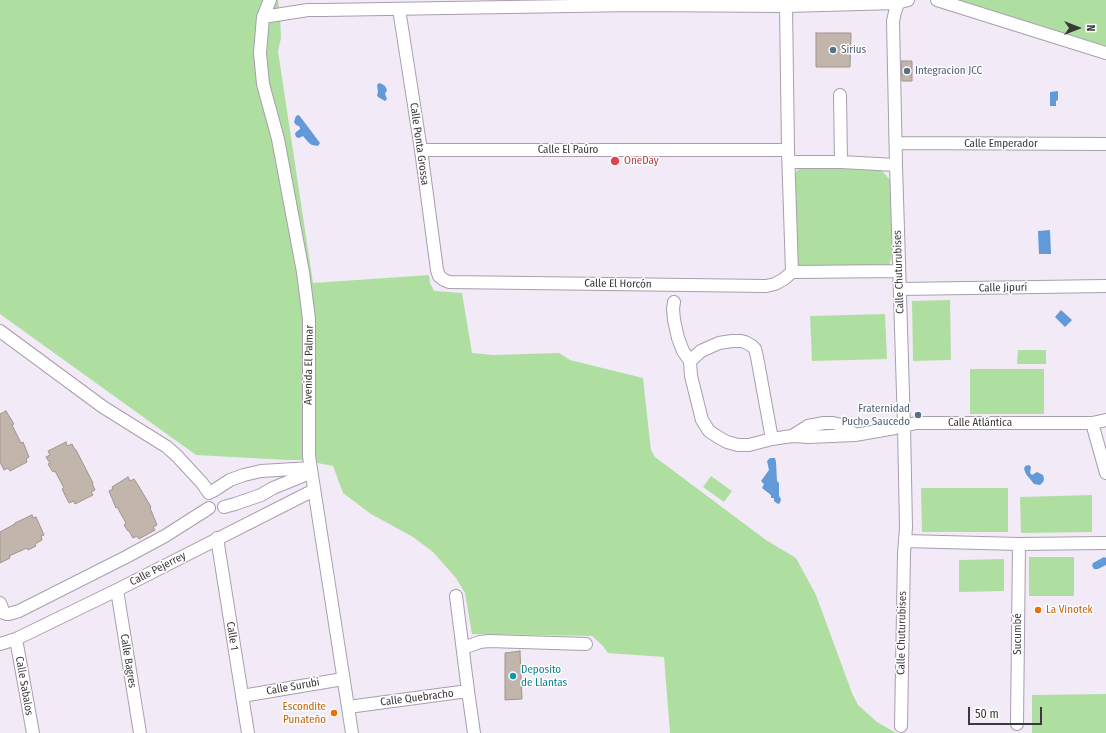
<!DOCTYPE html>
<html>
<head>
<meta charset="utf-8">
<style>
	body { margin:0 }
	#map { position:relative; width:1106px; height:733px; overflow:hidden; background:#f3eaf7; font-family:"Fira Sans Condensed",sans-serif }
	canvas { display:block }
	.north { position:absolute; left:1058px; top:8px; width:40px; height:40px; -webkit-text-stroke:3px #fff; paint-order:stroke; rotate:90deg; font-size:11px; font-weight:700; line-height:16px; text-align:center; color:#3b383d }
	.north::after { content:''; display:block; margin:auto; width:14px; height:18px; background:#3b383d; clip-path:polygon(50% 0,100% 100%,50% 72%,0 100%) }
	.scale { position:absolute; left:968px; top:707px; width:74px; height:18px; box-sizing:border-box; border:2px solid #3b383d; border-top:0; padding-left:5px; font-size:12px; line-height:14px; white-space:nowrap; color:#3b383d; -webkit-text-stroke:3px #fff; paint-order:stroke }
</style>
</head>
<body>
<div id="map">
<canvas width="1106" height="733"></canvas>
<div class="north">N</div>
<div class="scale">50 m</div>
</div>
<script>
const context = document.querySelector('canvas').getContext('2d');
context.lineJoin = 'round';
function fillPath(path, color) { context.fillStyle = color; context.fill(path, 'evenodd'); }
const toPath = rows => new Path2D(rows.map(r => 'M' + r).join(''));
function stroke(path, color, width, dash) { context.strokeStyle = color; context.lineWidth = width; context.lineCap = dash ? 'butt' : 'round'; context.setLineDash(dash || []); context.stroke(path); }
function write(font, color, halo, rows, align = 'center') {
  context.font = font + ' "Fira Sans Condensed",sans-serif'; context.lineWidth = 3; context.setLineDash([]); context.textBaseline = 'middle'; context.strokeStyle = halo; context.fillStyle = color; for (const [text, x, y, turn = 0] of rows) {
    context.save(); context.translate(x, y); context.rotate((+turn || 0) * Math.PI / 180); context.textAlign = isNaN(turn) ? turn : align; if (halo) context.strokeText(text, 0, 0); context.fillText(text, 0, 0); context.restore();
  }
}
fillPath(toPath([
	[0,0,278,0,280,15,281,38,278,51,313,283,429,275,430,283,434,291,462,293,472,353,493,355,559,353,570,360,643,378,650,442,651,450,655,457,766,540,796,558,816,595,852,693,858,705,877,722,896,733,670,733,664,657,608,653,602,645,592,636,472,634,465,593,456,578,433,552,413,537,371,514,343,493,333,466,302,460,287,460,196,455,0,314],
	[942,0,1106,0,1106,48],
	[802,168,881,170,890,180,892,256,890,263,887,268,804,272,797,266,795,176,797,170],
	[950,300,951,360,913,361,912,301],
	[885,314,887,359,812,361,810,316],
	[1018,350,1046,350,1046,364,1017,364],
	[970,369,1044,369,1044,414,970,414],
	[711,476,732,491,724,502,703,487],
	[921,488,1008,488,1008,532,922,532],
	[1092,495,1092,532,1021,533,1020,497],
	[1029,557,1074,557,1074,596,1029,596],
	[1004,559,1004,591,959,592,959,560],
	[1106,694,1106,733,1032,733,1032,695]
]), '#afdfa0');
fillPath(toPath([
	[379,83,382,84,385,86,387,90,385,94,387,99,385,101,378,97,377,95,378,92,377,85],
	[1058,91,1058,100,1056,101,1056,106,1050,106,1050,92],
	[299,115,320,143,318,146,312,145,309,143,303,136,299,138,296,137,295,134,296,132,300,129,300,128,299,126,296,125,294,122,296,116],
	[1050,230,1051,254,1039,254,1038,231],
	[1061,310,1072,320,1065,327,1055,317],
	[770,458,775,458,776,462,777,481,779,483,779,496,781,499,780,503,778,504,774,501,774,498,771,498,771,495,762,488,764,484,761,481,769,470,767,461],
	[1029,465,1031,467,1030,473,1032,475,1037,472,1043,475,1044,479,1043,482,1040,485,1034,484,1026,474,1024,469,1025,466],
	[1104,557,1106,558,1106,565,1098,569,1094,569,1092,566,1093,563]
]), '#6199d9');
const building = toPath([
	[816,33,851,33,850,67,816,67,816,33],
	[901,61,912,61,912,81,902,81,901,61],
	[6,411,14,424,12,425,21,443,23,442,29,457,26,459,27,462,10,471,8,468,4,470,0,462,0,414,6,411],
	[66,442,67,446,72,444,75,450,76,450,93,483,92,483,95,490,91,492,93,495,75,504,74,501,69,503,62,489,64,488,55,471,53,472,48,464,50,463,46,457,50,455,48,451,66,442],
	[128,477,130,481,134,479,138,485,151,507,150,508,157,525,153,527,155,530,139,539,137,536,133,538,129,531,128,531,124,525,126,523,117,507,116,508,109,491,113,489,112,487,128,477],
	[32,515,33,518,36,517,44,535,41,536,42,540,35,544,36,546,28,550,27,548,9,556,10,558,0,563,0,532,15,524,15,523,32,515],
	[520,651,522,699,505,700,505,653,520,651]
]);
fillPath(building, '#c2b5ac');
stroke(building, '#a0938b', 1);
const minor = toPath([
	[270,0,263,17,260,53,263,84,278,139,303,272,309,319,309,456,352,733],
	[899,0,895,12,893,21,896,165,904,426,906,527,904,554,901,726],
	[937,0,1106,53],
	[786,6,788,150,792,272],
	[399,9,421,150,437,270,439,276,444,280,449,282,766,286,775,284,784,279,792,272],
	[263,17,308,10,323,10,634,5,786,6,897,3,908,0],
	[840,95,841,162],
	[896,143,1106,144],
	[421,150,788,150],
	[789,162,841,162,896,165],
	[792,272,899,271],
	[900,289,1106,286],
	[674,302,673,309,674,320,678,338,683,351,690,361,691,376,702,420,709,431,718,437,727,442,738,445,749,445,772,439,792,436,809,437,855,435,895,428,916,423,1092,423,1106,420],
	[0,331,103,407,167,447,177,456,202,483,209,493],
	[690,361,701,351,719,343,732,341,741,341,745,342,752,346,755,349,757,357,772,439],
	[1092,423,1106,473],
	[792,436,808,426,824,423,833,423,841,425,848,429,855,435],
	[213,491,230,480,244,475,261,471,311,468],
	[224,507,235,504,261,495,273,488,305,475,311,473],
	[217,538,248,733],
	[905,541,1019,544,1106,543],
	[117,590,140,733],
	[456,596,468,691,474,733],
	[0,603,4,613,7,614,9,614,19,611,126,557,165,536,209,508],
	[16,639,33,733],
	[0,644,16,639,117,590,314,490],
	[463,648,480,642,489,641,586,644],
	[242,696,343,679],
	[348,707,468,691],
	[1017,724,1019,544]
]);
stroke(minor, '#a79fab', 14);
stroke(minor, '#fff', 12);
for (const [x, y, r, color] of [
	[833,50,4,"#5c6f8a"],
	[907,71,4,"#5c6f8a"],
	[615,161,5,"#e0444e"],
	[918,415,4,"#5c6f8a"],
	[1038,610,4,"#e8710a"],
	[513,676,4,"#0f9aa8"],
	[334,713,4,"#e8710a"]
]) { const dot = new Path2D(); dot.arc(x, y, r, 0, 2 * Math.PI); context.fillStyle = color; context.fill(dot); stroke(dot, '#fff', 1.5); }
write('11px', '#4e5e75', '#fff', [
	["Sirius",841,50],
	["Integracion JCC",915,71],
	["Fraternidad",910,409,"right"],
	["Pucho Saucedo",910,422,"right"]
], 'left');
write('11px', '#3b383d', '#fff', [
	["Calle Ponta Grossa",419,144,82],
	["Calle Emperador",1001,144],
	["Calle El Paúro",568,150],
	["Calle Chuturubises",899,272,-92],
	["Calle El Horcón",618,284,1],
	["Calle Jipurí",1003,288,-1],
	["Avenida El Palmar",309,365,-89],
	["Calle Atlántica",980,423],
	["Calle Pejerrey",158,569,-27],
	["Calle Chuturubises",902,633,-89],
	["Sucumbé",1018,634,-90],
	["Calle 1",232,636,81],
	["Calle Bagres",128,661,81],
	["Calle Sabalos",24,686,80],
	["Calle Surubi",293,687,-10],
	["Calle Quebracho",417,698,-7]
]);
write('11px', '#be3a42', '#fff', [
	["OneDay",624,161]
], 'left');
write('11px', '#c56008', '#fff', [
	["La Vinotek",1046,610],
	["Escondite",326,707,"right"],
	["Punateño",326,720,"right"]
], 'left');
write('11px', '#0d838f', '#fff', [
	["Deposito",521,670],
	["de Llantas",521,683]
], 'left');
</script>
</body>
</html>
